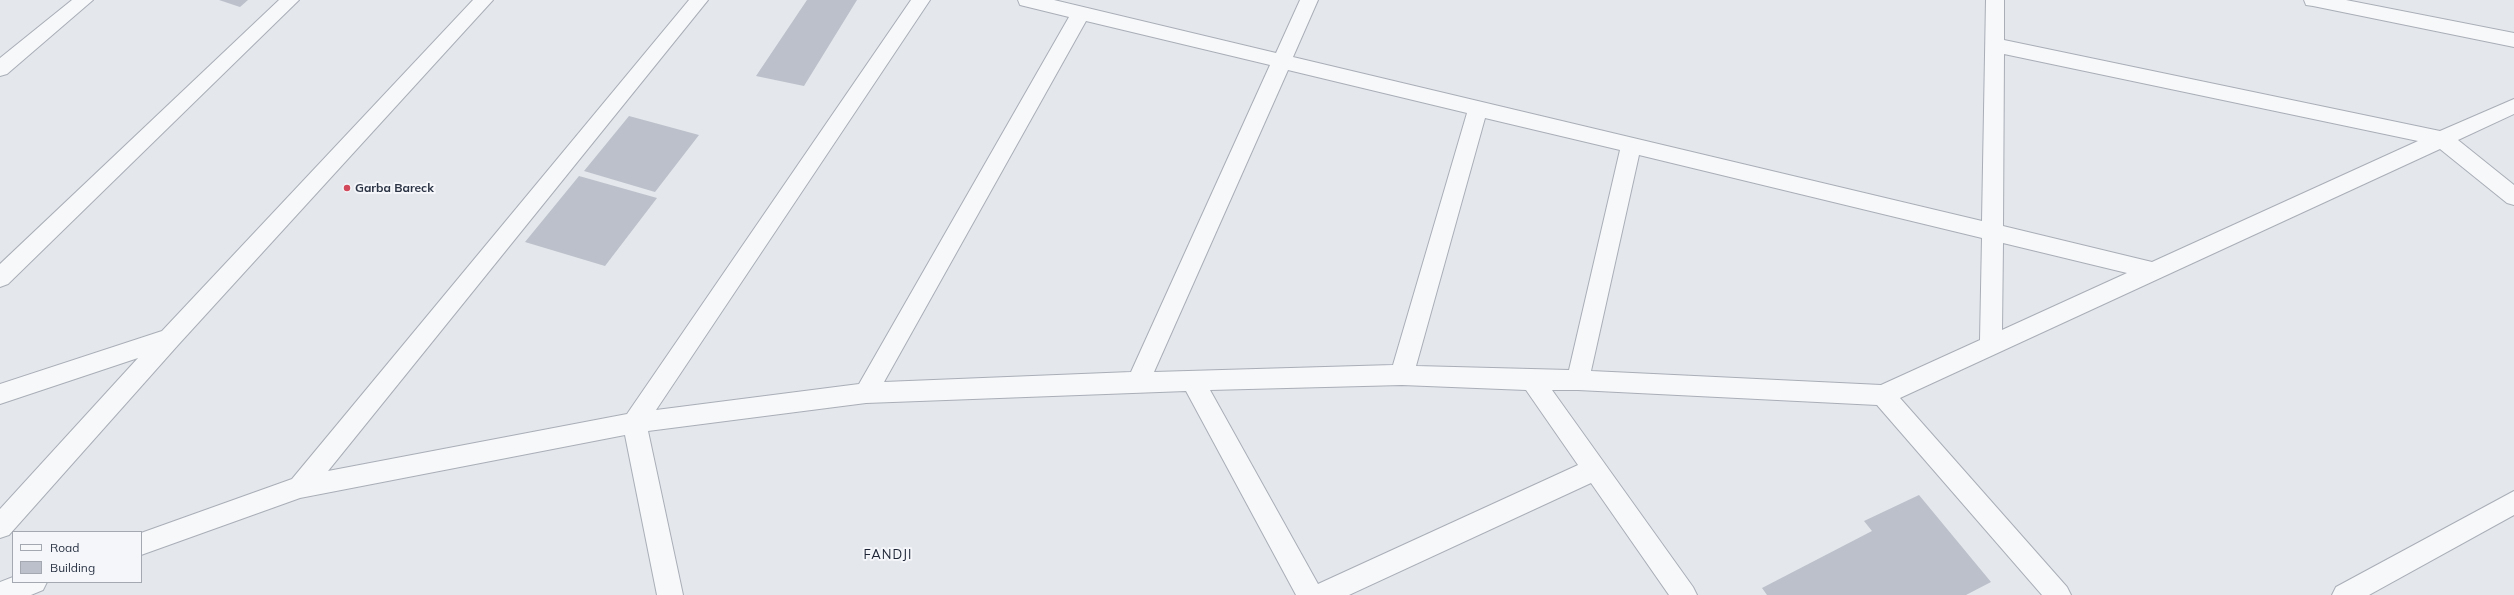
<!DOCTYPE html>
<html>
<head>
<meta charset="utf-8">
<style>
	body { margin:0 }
	#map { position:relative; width:2514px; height:595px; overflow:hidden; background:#e4e7ec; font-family:Mulish,sans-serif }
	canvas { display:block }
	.legend { position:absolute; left:12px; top:531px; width:130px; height:52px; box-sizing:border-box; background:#f4f6f9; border:1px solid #a4a8b1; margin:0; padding:5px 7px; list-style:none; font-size:12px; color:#2b3445 }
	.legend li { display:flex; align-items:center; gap:8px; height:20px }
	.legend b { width:20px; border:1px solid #a4a8b1 }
</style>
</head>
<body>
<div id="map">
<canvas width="2514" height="595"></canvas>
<ul class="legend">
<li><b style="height:5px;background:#f7f8fa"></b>Road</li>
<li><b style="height:11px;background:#bbc0ca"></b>Building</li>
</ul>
</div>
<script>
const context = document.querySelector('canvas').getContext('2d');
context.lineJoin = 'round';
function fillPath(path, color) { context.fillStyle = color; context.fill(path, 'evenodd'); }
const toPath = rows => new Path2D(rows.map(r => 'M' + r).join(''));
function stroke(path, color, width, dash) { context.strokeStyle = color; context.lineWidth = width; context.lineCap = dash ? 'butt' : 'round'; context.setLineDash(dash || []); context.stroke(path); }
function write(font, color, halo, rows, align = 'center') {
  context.font = font + ' Mulish,sans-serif'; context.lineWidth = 4; context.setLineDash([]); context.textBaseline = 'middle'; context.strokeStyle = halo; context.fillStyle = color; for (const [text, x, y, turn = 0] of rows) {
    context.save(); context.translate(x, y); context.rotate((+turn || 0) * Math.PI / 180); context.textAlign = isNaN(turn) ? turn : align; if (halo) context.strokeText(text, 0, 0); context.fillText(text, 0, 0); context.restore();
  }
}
fillPath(toPath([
	[219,0,248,0,240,7],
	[807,0,857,0,804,86,756,76],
	[629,116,699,135,655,192,584,171],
	[579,176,657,198,605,266,525,242],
	[1919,495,1991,582,1966,595,1767,595,1762,588,1872,531,1864,521]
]), '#bbc0ca');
const minor = toPath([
	[72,0,93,0,7,74,0,76,0,58,72,0],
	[279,0,299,0,8,284,0,287,0,264,279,0],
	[473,0,493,0,178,345,9,535,0,538,0,509,138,358,0,404,0,384,162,331,473,0],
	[689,0,708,0,328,471,627,414,911,0,930,0,656,410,859,384,1069,17,1020,5,1018,0,1054,0,1276,53,1300,0,1318,0,1293,57,1982,221,1986,0,2004,0,2004,40,2440,131,2514,99,2514,114,2458,140,2514,185,2514,205,2507,203,2440,149,1900,398,2067,587,2071,595,2042,595,1877,405,1578,390,1552,390,1693,587,1697,595,1669,595,1591,483,1349,595,1296,595,1186,391,866,403,648,431,683,595,657,595,625,435,300,498,141,555,141,533,292,479,689,0],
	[1086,21,1270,65,1131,372,884,382,1086,21],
	[2004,54,2418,141,2152,262,2003,226,2004,54],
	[1288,70,1467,113,1393,365,1154,372,1288,70],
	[1485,118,1620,150,1569,370,1416,366,1485,118],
	[1639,155,1982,238,1980,340,1881,385,1591,371,1639,155],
	[2003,243,2127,273,2002,330,2003,243],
	[1402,385,1526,390,1578,465,1318,584,1210,390,1402,385],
	[2304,0,2346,0,2514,33,2514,47,2313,6,2306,5,2304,0],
	[2514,491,2514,515,2369,595,2332,595,2336,587,2514,491],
	[13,577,13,582,47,582,43,590,31,595,0,595,0,582,13,577]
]);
stroke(minor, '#a9aeb7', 2);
fillPath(minor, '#f7f8fa');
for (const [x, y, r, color] of [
	[347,188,4,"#d1495b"]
]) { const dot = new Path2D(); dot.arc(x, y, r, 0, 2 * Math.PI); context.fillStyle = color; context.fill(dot); stroke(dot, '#f4f6f9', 1.5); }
write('bold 12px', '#2b3445', '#f4f6f9', [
	["Garba Bareck",355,188]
], 'left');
context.letterSpacing = '1px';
write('13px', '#1d2536', '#f4f6f9', [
	["FANDJI",888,555]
]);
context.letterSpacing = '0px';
</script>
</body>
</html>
